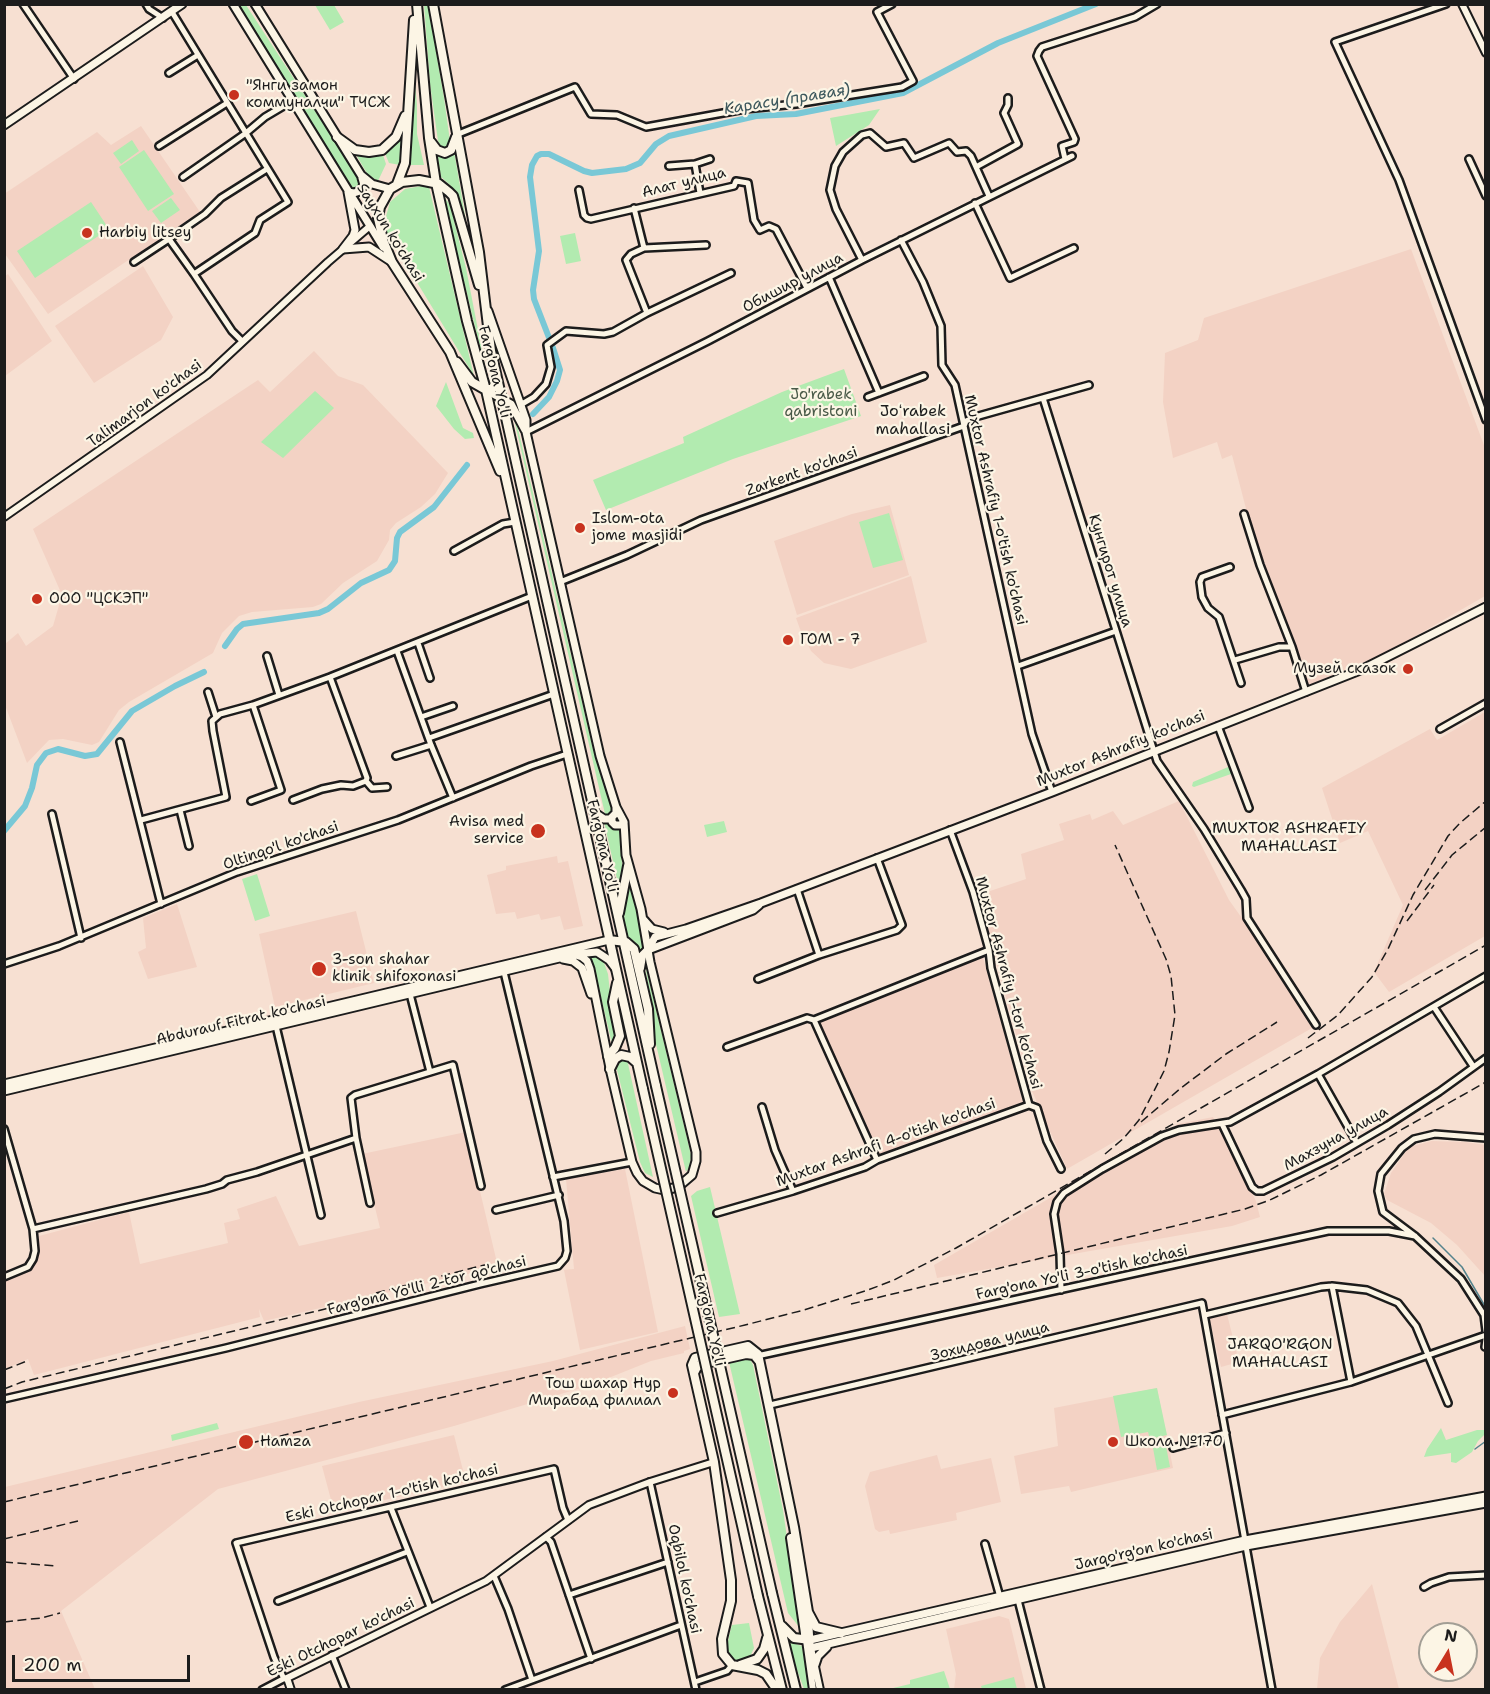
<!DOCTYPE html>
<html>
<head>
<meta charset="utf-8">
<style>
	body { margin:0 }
	#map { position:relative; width:1490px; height:1694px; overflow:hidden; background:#f7e0d2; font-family:"Shantell Sans",sans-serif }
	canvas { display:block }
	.frame { position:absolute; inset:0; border:6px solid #1c1c1c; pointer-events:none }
	.north { position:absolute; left:1418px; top:1622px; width:60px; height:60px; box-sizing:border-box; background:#fcf5e5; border:2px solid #a29e95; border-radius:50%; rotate:10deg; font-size:16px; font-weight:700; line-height:24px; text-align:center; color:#1c1c1c }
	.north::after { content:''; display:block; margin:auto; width:21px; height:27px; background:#c8321e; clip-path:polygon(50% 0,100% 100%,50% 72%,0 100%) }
	.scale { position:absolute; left:12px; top:1655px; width:178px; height:27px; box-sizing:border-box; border:3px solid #1c1c1c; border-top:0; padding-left:8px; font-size:18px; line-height:21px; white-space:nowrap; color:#1c1c1c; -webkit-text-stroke:4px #fcf5e5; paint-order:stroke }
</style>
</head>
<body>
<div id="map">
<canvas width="1490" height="1694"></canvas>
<div class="frame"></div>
<div class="north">N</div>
<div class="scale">200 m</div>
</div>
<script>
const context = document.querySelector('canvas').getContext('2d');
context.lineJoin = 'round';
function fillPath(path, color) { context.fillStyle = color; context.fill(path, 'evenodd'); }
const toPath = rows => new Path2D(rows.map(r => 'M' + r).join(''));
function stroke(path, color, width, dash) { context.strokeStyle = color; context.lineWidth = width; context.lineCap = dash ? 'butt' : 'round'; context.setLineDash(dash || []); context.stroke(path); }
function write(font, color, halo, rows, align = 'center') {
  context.font = font + ' "Shantell Sans",sans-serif'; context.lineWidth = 4.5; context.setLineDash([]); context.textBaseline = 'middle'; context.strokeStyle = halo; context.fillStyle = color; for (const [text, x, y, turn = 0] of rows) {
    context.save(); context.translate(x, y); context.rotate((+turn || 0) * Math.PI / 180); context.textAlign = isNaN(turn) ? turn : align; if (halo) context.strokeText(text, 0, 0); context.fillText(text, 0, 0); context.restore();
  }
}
fillPath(toPath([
	[141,126,200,212,48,314,5,254,4,194,97,132,111,145],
	[1411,249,1485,448,1485,596,1388,652,1307,686,1255,543,1232,455,1222,459,1217,442,1173,458,1163,402,1165,353,1198,340,1204,318],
	[143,266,173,317,161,340,94,383,55,326],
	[8,274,52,341,5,376,4,277],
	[314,351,338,376,363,385,448,473,435,494,421,507,396,523,390,530,389,540,377,561,343,583,321,604,313,607,252,612,239,616,222,633,213,653,129,702,119,710,99,742,92,745,63,739,49,740,27,763,5,705,5,644,18,633,26,646,53,626,62,595,33,529,258,380,270,392],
	[890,505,909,575,797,615,774,541,852,514],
	[911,576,927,642,851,669,824,663,811,651,800,629,796,618],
	[1485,712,1485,936,1389,992,1374,972,1403,905,1368,831,1340,843,1322,788,1430,729,1437,740],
	[1179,801,1229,900,1279,970,1312,1028,1067,1169,1031,1089,978,895,1026,879,1021,854,1064,840,1059,824,1090,814,1092,820,1113,811,1123,825],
	[557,856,558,863,568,861,583,926,564,930,560,916,541,920,539,914,517,919,515,912,496,914,487,875,506,870,506,866],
	[177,904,197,967,148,979,138,952,146,948,143,918],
	[356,911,374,983,275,1007,259,934],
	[982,954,1024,1105,881,1158,818,1019],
	[1213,1117,1256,1201,1260,1217,1232,1226,937,1278,934,1265,1178,1124],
	[466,1132,498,1267,264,1321,259,1309,260,1317,34,1375,28,1359,5,1369,5,1281,30,1270,39,1255,39,1236,129,1212,140,1264,228,1243,224,1223,240,1219,237,1209,276,1196,299,1246,380,1228,362,1154],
	[1432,1141,1466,1142,1485,1145,1485,1276,1457,1245,1431,1223,1387,1200,1384,1194,1391,1173,1409,1147],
	[625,1169,658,1332,580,1350,564,1270,574,1269,566,1179],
	[1227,1314,1239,1362,1221,1367,1209,1318],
	[685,1326,690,1349,684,1351,684,1353,651,1361,591,1385,454,1426,218,1489,61,1611,95,1689,5,1689,5,1487,359,1402,553,1361],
	[1157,1388,1173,1468,1071,1492,1069,1486,1021,1494,1014,1456,1058,1446,1054,1408],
	[454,1435,466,1482,334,1511,322,1466],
	[937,1455,941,1469,991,1458,1001,1502,956,1513,957,1520,890,1534,889,1530,879,1532,875,1529,865,1486,870,1472],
	[1372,1584,1399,1689,1317,1689,1320,1658,1340,1622],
	[999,1616,1009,1619,1026,1689,954,1689,956,1674,946,1629]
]), '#f3d2c4');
fillPath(toPath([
	[236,5,246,5,362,183,360,188,355,189,353,188],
	[315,5,334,5,344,22,330,30],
	[424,5,428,5,444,98,450,141,449,146,445,149,440,147,438,141,430,84],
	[414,72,417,105,417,134,424,165,409,165],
	[880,109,869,125,836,146,830,118],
	[402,134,400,165,389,163,384,151],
	[132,140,139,151,121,164,113,153],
	[144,150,174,194,148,211,119,167],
	[454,151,471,250,457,196,450,185,441,177,437,154,447,156],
	[382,152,386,164,378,181,368,175,355,153],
	[421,186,429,187,474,376,387,233,385,220,390,202,405,189],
	[443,195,450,205,466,268,487,376],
	[171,198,180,210,161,223,152,211],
	[91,202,109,229,35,278,17,251],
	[575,233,581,261,566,264,560,236],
	[844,369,861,416,733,459,606,510,593,480,684,443,683,437,782,392],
	[446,382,463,428,473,433,474,438,465,439,454,429,436,406],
	[315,391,334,408,283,458,261,442],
	[515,416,593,749,614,811,610,816,605,814,514,419],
	[889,513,903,560,873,568,859,522],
	[1228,767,1232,770,1231,774,1194,787,1192,786,1193,782],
	[724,821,727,832,707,837,704,825],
	[604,822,611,823,615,828,621,829,620,845,623,871,619,888],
	[257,874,270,916,255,921,242,879],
	[629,880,645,944,639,954,635,944,627,936,624,918],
	[587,956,595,956,603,960,608,974,612,1010,616,1029,616,1037,612,1044,597,980],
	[644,960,691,1155,690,1166,686,1172,655,1040,654,1020],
	[618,1059,627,1059,653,1177,645,1173,640,1162,616,1066],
	[710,1187,740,1314,719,1317,691,1196,697,1191],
	[750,1359,753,1365,783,1510,800,1628,788,1613,729,1362],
	[1157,1388,1167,1435,1150,1439,1148,1432,1121,1437,1113,1396],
	[217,1423,219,1429,172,1441,171,1435],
	[1441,1428,1446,1440,1477,1430,1485,1430,1485,1434,1478,1441,1472,1452,1456,1463,1451,1462,1451,1453,1424,1457,1427,1449],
	[1166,1446,1170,1467,1157,1470,1153,1448],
	[749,1623,754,1648,749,1659,742,1661,735,1660,728,1653,727,1646,730,1632,732,1625],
	[790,1642,802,1646,809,1689,804,1689,793,1659],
	[944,1671,950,1689,889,1689,910,1684,910,1680],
	[1014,1677,1017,1689,982,1689,981,1686]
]), '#b2ebb0');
stroke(toPath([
	[1433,1238,1462,1267,1486,1308],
	[1475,1449,1486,1441]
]), '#54838c', 1.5);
stroke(toPath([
	[533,414,549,397,557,381,560,370,553,348,534,299,533,290,539,251,530,177,532,165,537,156,541,154,549,154,584,171,592,173,626,169,640,163,656,144,669,136,756,116,796,114,903,93,998,43,1096,4],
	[225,646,237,629,243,624,319,613,328,609,361,583,389,570,395,561,397,538,400,532,434,507,467,465],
	[4,831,25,806,32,788,37,765,46,753,58,749,85,756,97,754,132,711,175,686,204,672]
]), '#79c8d6', 6);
const minor = toPath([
	[23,4,74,79],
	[146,4,149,9,163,18],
	[1446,4,1335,42,1399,180,1486,420],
	[172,12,288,202,260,220,255,233,194,274,232,331,242,341],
	[169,73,198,55],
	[456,135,575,87,591,114,617,115,646,127,745,109,796,104,902,87,913,81,877,12,892,4],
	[159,146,227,103],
	[1065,159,1062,146,1074,142,1075,139,1037,56,1039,51,1042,47,1135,17,1157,4],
	[1469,159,1486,196],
	[695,164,700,193],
	[669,166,695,164,710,159],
	[976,167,1018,144,1004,113,1008,105,1008,98],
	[183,177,246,133,265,117,292,101],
	[579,190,584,215,587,218,591,219,734,186,736,181,748,183,754,220,760,230,769,226,776,229,807,288],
	[975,203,1010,278,1074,248],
	[634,208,644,248],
	[901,240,923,282,941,326,942,365,955,385,1032,734,1052,792],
	[862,260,836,209,830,190,835,166,843,152,862,135,870,133,886,147,904,143,914,158,949,143,957,152,966,151,971,156,989,196],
	[134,262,169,239],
	[194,274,169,239,205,214,221,198,267,169],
	[829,277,879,393],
	[647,313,626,260,631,254,644,248,706,245],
	[868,397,924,376],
	[1043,398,1157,761,1204,829,1241,890,1246,899,1247,918,1316,1025],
	[522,404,534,397,546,384,551,367,547,345,566,331,604,334,613,332,647,313,731,273],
	[526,432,708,341,862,260,1072,156],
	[1244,514,1260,565,1292,647,1306,692],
	[454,551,503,524,515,522],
	[1230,567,1202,577,1200,582,1202,597,1208,608,1219,617,1241,683],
	[560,582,627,555,701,520,964,426,966,421,975,417,1089,385],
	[418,643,430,678],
	[397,651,431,745,453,798],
	[267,656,279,695],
	[1235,660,1279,647,1292,647],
	[1018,666,1116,631],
	[208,692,216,717],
	[421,717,453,706],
	[1218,726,1249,808],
	[1440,729,1486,703],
	[429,738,554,694],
	[120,742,161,904],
	[396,756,431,745],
	[366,781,372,788,387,787],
	[293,800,322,789,341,785,353,786,366,781,367,778,330,677],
	[251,801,281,790,253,705],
	[180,810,189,846],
	[52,814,81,938],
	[141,820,226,797,213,731,212,721,220,714,253,705,330,677,532,596],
	[950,830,973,892,989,950,991,968,1029,1105,1037,1108,1047,1141,1061,1169],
	[797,889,819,955],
	[4,964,59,946,237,872,398,820,531,766,567,754],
	[758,979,819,955,897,930,902,925,877,858],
	[410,994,430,1072],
	[1434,1007,1473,1066],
	[276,1026,321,1215],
	[727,1047,807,1018,814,1020],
	[1318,1074,1357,1143],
	[762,1107,775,1150,793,1191],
	[1222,1124,1252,1187,1257,1191,1263,1191,1333,1157,1388,1125,1439,1092,1486,1058],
	[4,1129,33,1229,35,1251,33,1259,28,1267,4,1277],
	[1486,1138,1435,1134,1414,1139,1402,1148,1381,1174,1378,1191,1383,1212,1415,1236,1461,1279,1484,1315,1486,1331],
	[877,1160,814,1020,989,950],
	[553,1177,632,1162],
	[370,1203,356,1138,351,1098,355,1095,453,1065,481,1186],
	[496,1210,559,1195],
	[717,1213,793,1191,865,1167,877,1160,1029,1105],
	[33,1229,206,1189,222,1184,227,1180,257,1172,356,1138],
	[1332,1286,1351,1382],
	[1061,1290,1060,1254,1054,1214,1057,1202,1064,1193,1102,1169,1162,1136,1179,1130,1230,1122,1318,1074,1486,976],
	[1205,1315,1321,1287,1332,1286,1367,1290,1398,1303,1416,1326,1448,1403],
	[1485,1347,1486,1339],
	[757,1356,1328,1231,1389,1231,1415,1236],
	[4,1399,226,1348,480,1284,558,1266,565,1258,567,1251,564,1221,504,972],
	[770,1405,1202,1303,1272,1690],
	[1222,1415,1351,1382,1486,1335],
	[1173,1448,1226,1433],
	[650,1482,696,1690],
	[391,1508,430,1607],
	[546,1537,551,1542,591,1659],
	[985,1544,1000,1597],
	[494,1576,508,1609,532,1680],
	[1424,1587,1431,1583,1449,1577,1486,1575],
	[569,1595,668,1562],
	[1017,1596,1041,1690],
	[278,1601,407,1552],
	[332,1655,346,1690],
	[284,1679,274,1657,236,1543,554,1469,563,1508,568,1520],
	[695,1682,727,1671,732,1665],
	[262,1690,285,1678],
	[505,1690,681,1625]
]);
const tertiary = toPath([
	[1462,4,1486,53],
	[4,517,207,375,328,262,370,226],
	[806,1640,813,1690],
	[811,1648,820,1690],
	[291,1690,287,1678,486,1581,589,1505,650,1482,714,1462]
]);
const secondary = toPath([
	[233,4,383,247],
	[255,4,361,175,372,184,390,189],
	[4,125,182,4],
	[343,249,353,236,355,230,348,192,354,193,360,191,364,185,362,178],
	[343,249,369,247,392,262],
	[488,311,526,420,526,432,600,756,616,807,624,822,626,855,641,909,650,962,696,1152,696,1161,692,1175,678,1187,664,1190,655,1188,643,1181,637,1173,632,1162,611,1073,590,969,587,961,582,957,563,951],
	[486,390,511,404,525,430],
	[595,813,604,819,610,819,616,813,616,807],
	[612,818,612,822,615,825,620,825,624,822],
	[644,920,652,929,664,932],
	[649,948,655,937,686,929,761,903,1052,792,1363,669,1486,607],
	[648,950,753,910,759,905],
	[563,959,573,961,582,968,591,994],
	[4,1084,609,940],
	[4,1091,576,954,597,952,609,960,615,968],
	[808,1612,810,1643],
	[810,1640,1245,1540,1486,1496],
	[811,1648,1246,1546,1486,1503],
	[815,1665,818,1656,827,1647]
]);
const primary = toPath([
	[417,4,429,138,436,183,467,321,486,390,643,1089],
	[433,4,479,252,491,351,656,1086],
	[337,137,355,150,369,152,382,150,396,137,405,116],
	[431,142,437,150,445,153,451,150,456,137],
	[397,184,405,163,414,20],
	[479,285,453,196,449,192,439,184,419,180,402,182,390,189,380,207,378,218,383,240,392,262,450,352,500,471],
	[457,362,472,382,486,390,493,388,497,378],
	[619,913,628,866],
	[609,940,626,942,634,949,648,1009,650,1044],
	[640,968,642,956,648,950],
	[608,1056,615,1048,620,1036,613,1002,617,983],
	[610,1069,615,1059,621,1055,630,1057,637,1063],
	[694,1373,697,1367,702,1364,746,1354,754,1355,759,1361],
	[791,1538,806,1640],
	[772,1593,796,1690],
	[758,1596,782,1690],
	[782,1626,794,1638,810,1640],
	[740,1665,757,1659,764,1649,767,1638],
	[777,1690,766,1674,758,1670,732,1665,723,1654,722,1639,731,1601,731,1580,714,1462,692,1365,695,1358,748,1346,758,1354,794,1527,808,1612,816,1627,841,1633]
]);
stroke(minor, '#1c1c1c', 10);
stroke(tertiary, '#1c1c1c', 10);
stroke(secondary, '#1c1c1c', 11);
stroke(primary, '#1c1c1c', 12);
stroke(minor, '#fcf5e5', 5);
stroke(tertiary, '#fcf5e5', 6);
stroke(secondary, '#fcf5e5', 7);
stroke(primary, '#fcf5e5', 8);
stroke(toPath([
	[1425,890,1452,855,1486,827],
	[1407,921,1434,885],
	[1308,1038,1338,1015,1372,977,1388,949,1413,895,1448,836,1460,823,1486,801],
	[1141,1122,1181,1088,1226,1054,1277,1022],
	[1105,1154,1124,1138,1139,1120,1154,1091,1164,1071,1169,1052,1175,1015,1171,976,1166,959,1115,845],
	[376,1293,492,1263],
	[851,1304,1245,1209,1270,1200,1321,1175,1486,1082],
	[4,1370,27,1361],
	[4,1389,22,1382,350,1303,384,1291],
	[4,1502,745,1325,804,1310,868,1290,894,1280,956,1248,1486,945],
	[4,1539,78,1521],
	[4,1562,57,1566],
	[4,1622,41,1618,60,1613]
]), '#1c1c1c', 1.5, [9, 4.5]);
const primaryBridge = toPath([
	[656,1086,772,1593],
	[643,1089,758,1596]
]);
stroke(primaryBridge, '#1c1c1c', 12, []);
stroke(primaryBridge, '#fcf5e5', 8);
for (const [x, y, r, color] of [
	[234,95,6,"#c8321e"],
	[87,233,6,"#c8321e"],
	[580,528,6,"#c8321e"],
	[37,599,6,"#c8321e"],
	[788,640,6,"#c8321e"],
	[1408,669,6,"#c8321e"],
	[538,831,8,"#c8321e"],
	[319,969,8,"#c8321e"],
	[673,1393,6,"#c8321e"],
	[246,1442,8,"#c8321e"],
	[1113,1442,6,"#c8321e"]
]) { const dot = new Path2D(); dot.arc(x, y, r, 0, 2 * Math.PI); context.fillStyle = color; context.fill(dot); stroke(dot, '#fcf5e5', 2); }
write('15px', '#1c1c1c', '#fcf5e5', [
	["\"Янги замон",246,86],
	["коммуналчи\" ТЧСЖ",246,103],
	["Harbiy litsey",99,233],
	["Islom-ota",592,519],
	["jome masjidi",592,536],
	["ООО \"ЦСКЭП\"",49,599],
	["ГОМ - 7",800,640],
	["Музей сказок",1396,669,"right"],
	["Avisa med",524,822,"right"],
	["service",524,839,"right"],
	["3-son shahar",332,960],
	["klinik shifoxonasi",332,977],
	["Тош шахар Нур",661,1384,"right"],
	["Мирабад филиал",661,1401,"right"],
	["Hamza",260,1442],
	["Школа №170",1125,1442]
], 'left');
write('15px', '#1c1c1c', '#fcf5e5', [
	["Алат улица",684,183,-14],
	["Sayxun ko'chasi",390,233,58],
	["Обишир улица",793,283,-28],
	["Farg'ona Yo'li",494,372,76],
	["Talimarjon ko'chasi",145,404,-36],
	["Zarkent ko'chasi",802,472,-20],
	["Muxtor Ashrafiy 1-o'tish ko'chasi",995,510,77],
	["Кунгирот улица",1110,571,73],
	["Muxtor Ashrafiy ko'chasi",1121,749,-22],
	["Oltinqo'l ko'chasi",281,846,-19],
	["Farg'ona Yo'li",602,846,77],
	["Muxtor Ashrafiy 1-tor ko'chasi",1008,983,75],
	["Abdurauf Fitrat ko'chasi",241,1021,-13],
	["Махзуна улица",1336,1139,-29],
	["Muxtar Ashrafi 4-o'tish ko'chasi",886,1143,-20],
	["Farg'ona Yo'li 3-o'tish ko'chasi",1082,1273,-12],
	["Farg'ona Yo'lli 2-tor qo'chasi",427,1286,-14],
	["Farg'ona Yo'li",709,1320,77],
	["Зохидова улица",990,1342,-14],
	["Eski Otchopar 1-o'tish ko'chasi",392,1494,-13],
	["Jarqo'rg'on ko'chasi",1144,1550,-13],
	["Oqbilol ko'chasi",684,1579,78],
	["Eski Otchopar ko'chasi",341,1638,-26]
]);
write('15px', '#495a48', '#fcf5e5', [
	["Jo'rabek",821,395],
	["qabristoni",821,412]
]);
write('italic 16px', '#3d585d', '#fcf5e5', [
	["Карасу (правая)",787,100,-9]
]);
write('16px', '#1c1c1c', '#fcf5e5', [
	["Joʻrabek",913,412],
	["mahallasi",913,430],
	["MUXTOR ASHRAFIY",1289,829],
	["MAHALLASI",1289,847],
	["JARQO'RGON",1280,1345],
	["MAHALLASI",1280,1363]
]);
</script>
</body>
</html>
